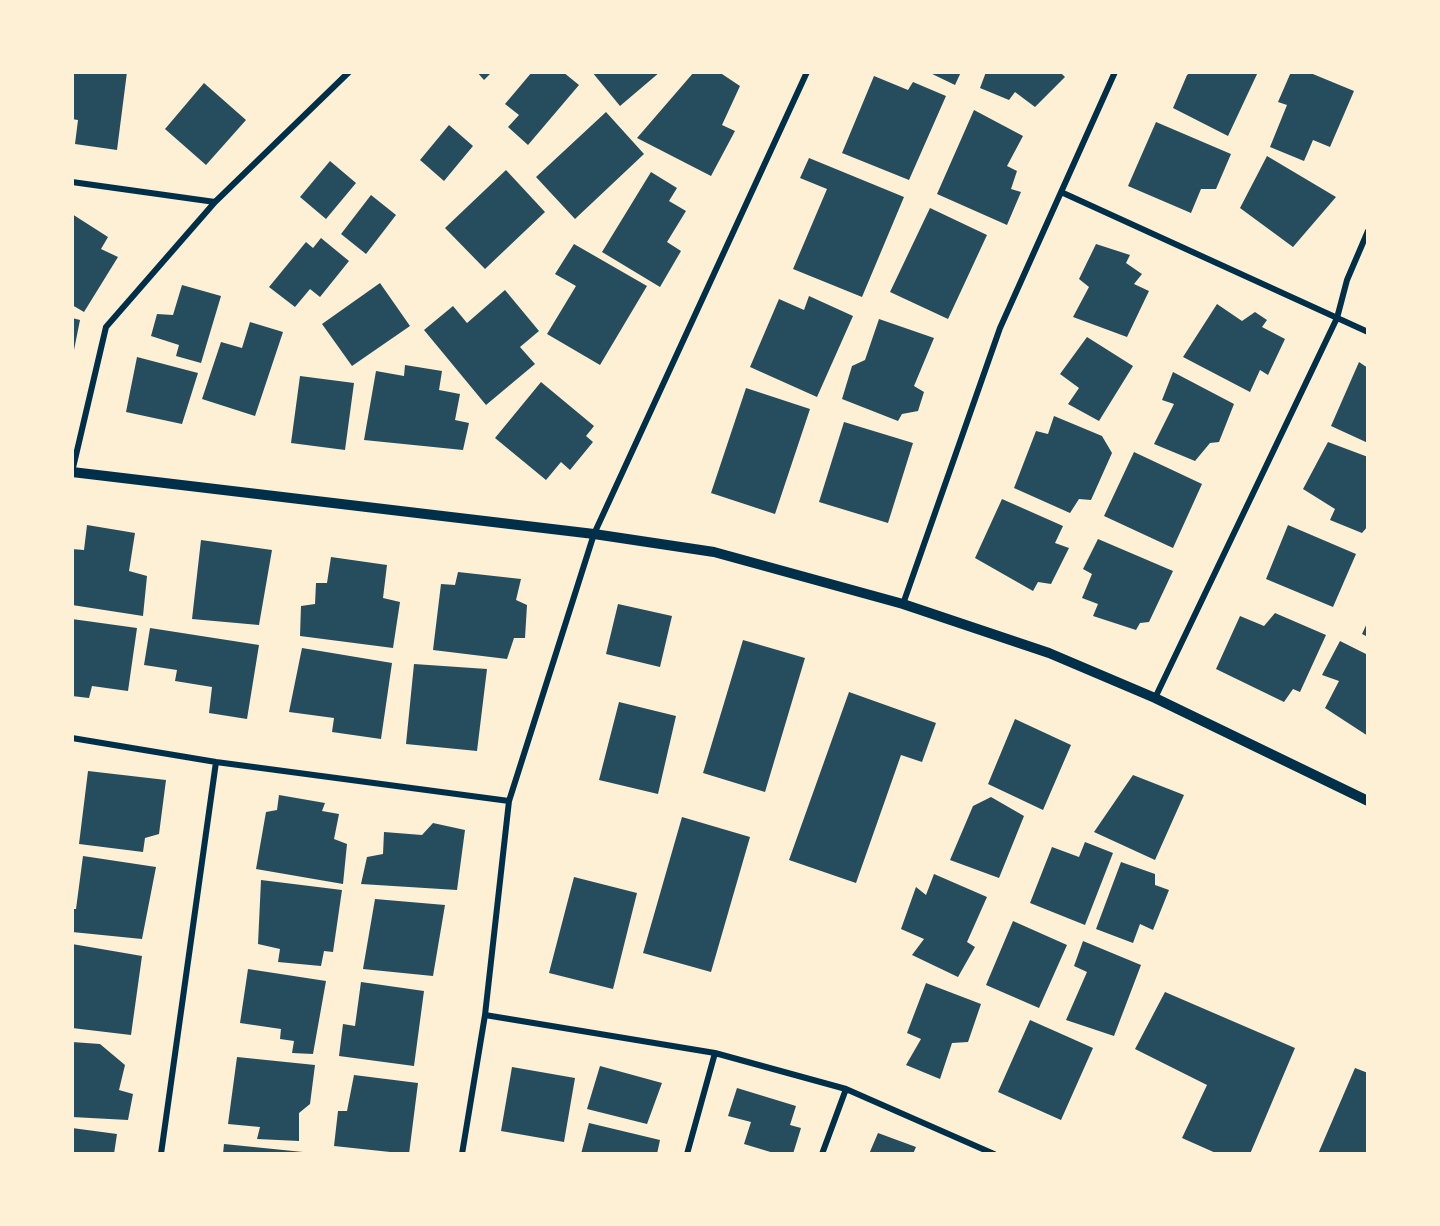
<!DOCTYPE html>
<html>
<head>
<meta charset="utf-8">
<style>
	body { margin:0 }
	#map { position:relative; width:1440px; height:1226px; overflow:hidden; background:#fdf0d5; font-family:Manrope,sans-serif }
	canvas { display:block }
	.frame { position:absolute; inset:0; border:74px solid #fdf0d5; pointer-events:none }
</style>
</head>
<body>
<div id="map">
<canvas width="1440" height="1226"></canvas>
<div class="frame"></div>
</div>
<script>
const context = document.querySelector('canvas').getContext('2d');
context.lineJoin = 'round';
function fillPath(path, color) { context.fillStyle = color; context.fill(path, 'evenodd'); }
const toPath = rows => new Path2D(rows.map(r => 'M' + r).join(''));
function stroke(path, color, width, dash) { context.strokeStyle = color; context.lineWidth = width; context.lineCap = dash ? 'butt' : 'round'; context.setLineDash(dash || []); context.stroke(path); }
fillPath(toPath([
	[72,72,127,72,117,150,75,144,78,120,72,119],
	[477,72,492,72,484,80],
	[532,72,563,72,579,85,528,145,508,127,519,115,505,104],
	[592,72,660,72,620,106],
	[694,72,719,72,740,86,722,125,735,131,711,176,637,138],
	[928,72,961,72,955,85],
	[986,72,1060,72,1065,77,1035,107,1015,92,1009,100,980,88],
	[1191,72,1258,72,1228,136,1173,108,1187,75],
	[1291,72,1308,72,1354,91,1330,147,1313,140,1304,161,1270,147,1287,105,1278,102],
	[874,76,908,90,913,82,946,96,909,180,842,153],
	[204,83,246,120,206,165,165,129],
	[974,110,1023,136,1007,166,1017,171,1011,189,1021,192,1007,225,937,194],
	[606,112,644,154,575,219,536,177],
	[1156,122,1231,154,1216,189,1201,189,1191,213,1128,186],
	[449,125,473,146,444,181,420,160],
	[1267,156,1336,197,1293,247,1240,208],
	[809,158,904,197,862,297,793,269,827,189,800,178],
	[330,161,356,183,326,219,300,197],
	[506,170,545,212,485,269,445,228],
	[651,172,677,188,669,201,686,211,667,242,681,251,660,287,602,252],
	[371,195,396,215,366,254,341,234],
	[930,208,987,235,948,319,890,292],
	[72,214,108,237,101,249,118,257,84,312,72,305],
	[321,238,349,261,320,297,310,289,295,307,269,287,306,242,313,248],
	[574,244,647,286,600,365,547,334,576,286,555,274],
	[1096,244,1130,255,1126,263,1142,274,1134,284,1149,291,1127,337,1073,317,1089,287,1079,279],
	[380,283,410,326,352,366,322,324],
	[182,285,221,296,201,363,176,356,179,345,151,336,157,314,173,315],
	[505,290,539,331,520,347,535,364,486,405,424,330,453,306,467,323],
	[809,296,853,316,817,397,750,367,779,299,804,310],
	[1217,304,1242,321,1255,312,1267,320,1262,327,1285,339,1268,375,1260,370,1250,392,1183,357],
	[72,318,80,320,73,355,72,355],
	[879,319,934,338,914,386,924,392,918,411,902,414,898,421,842,399,852,366,865,360],
	[250,322,283,332,255,416,202,399,221,342,242,348],
	[1087,337,1133,366,1099,421,1068,404,1079,388,1060,374],
	[137,357,198,373,182,424,126,412],
	[1359,362,1368,368,1368,443,1331,426],
	[405,365,442,371,439,390,460,394,455,420,469,423,463,450,364,440,376,371,404,376],
	[1173,372,1234,404,1219,442,1210,443,1195,461,1154,444,1174,404,1162,400],
	[300,376,354,383,345,450,291,443],
	[541,382,594,426,586,436,593,442,570,470,561,462,546,480,495,438],
	[746,388,810,409,775,514,711,493],
	[1054,416,1102,436,1112,453,1091,500,1079,499,1070,513,1014,488,1036,431,1048,434],
	[844,422,913,443,888,523,819,502],
	[1328,442,1368,457,1368,526,1362,533,1330,520,1335,509,1303,489],
	[1134,452,1202,484,1173,548,1104,516],
	[1002,499,1063,526,1055,543,1069,548,1051,584,1038,582,1033,591,975,558],
	[87,525,135,533,129,571,147,576,143,616,72,605,72,549,84,550],
	[1288,525,1356,554,1333,607,1266,579],
	[1098,539,1173,571,1149,622,1140,623,1136,630,1093,616,1098,604,1082,598,1092,574,1083,569],
	[201,540,272,550,259,625,192,619],
	[331,557,387,565,383,598,400,602,393,648,300,636,301,606,315,604,316,583,327,583],
	[458,572,521,579,516,600,527,605,525,638,514,638,507,659,433,650,441,584,455,585],
	[618,604,672,616,660,667,606,654],
	[1275,613,1326,635,1300,692,1293,689,1284,702,1216,669,1240,616,1264,626],
	[72,619,137,628,128,691,92,686,89,698,72,696],
	[1368,621,1368,637,1362,634],
	[150,628,259,645,247,719,209,713,212,687,175,681,177,670,144,665],
	[743,640,805,658,765,792,703,773],
	[1340,641,1368,655,1368,736,1325,708,1339,681,1322,675],
	[302,648,392,663,381,739,332,732,334,718,289,712],
	[414,664,487,669,477,751,406,744],
	[849,692,936,723,922,762,901,755,856,883,789,860],
	[619,702,676,716,658,794,599,780],
	[1015,719,1071,745,1043,810,988,784],
	[88,771,166,780,159,834,145,838,143,852,79,844],
	[1133,775,1184,795,1155,860,1094,832],
	[279,795,325,803,322,811,339,814,334,839,347,844,343,884,256,869,266,812,277,810],
	[991,797,1024,816,999,878,950,860,973,806],
	[682,817,750,837,711,972,643,953],
	[433,823,465,830,457,890,361,884,367,857,383,854,384,832,422,835],
	[1085,842,1113,853,1085,925,1030,903,1052,847,1079,857],
	[83,856,156,867,142,939,72,932,72,909,76,909],
	[1121,862,1155,874,1155,885,1169,890,1153,930,1140,924,1133,943,1096,929],
	[934,874,987,897,967,942,975,947,958,977,912,955,924,939,901,929,916,887,926,895],
	[574,877,637,893,613,989,549,973],
	[261,880,342,890,333,952,324,951,321,966,278,962,280,949,258,944],
	[375,899,445,905,433,976,363,969],
	[1013,921,1067,945,1039,1008,986,985],
	[1083,941,1141,965,1114,1036,1066,1020,1087,972,1074,966],
	[72,944,142,956,131,1035,72,1028],
	[248,969,326,981,313,1054,292,1053,294,1041,280,1039,281,1029,240,1023],
	[361,982,424,991,414,1066,339,1056,343,1024,355,1026],
	[926,983,981,1004,968,1042,952,1043,940,1079,906,1065,921,1039,907,1033],
	[1165,992,1295,1048,1250,1154,1218,1154,1182,1138,1207,1085,1135,1049],
	[1030,1020,1093,1048,1061,1120,998,1092],
	[72,1042,100,1044,125,1065,119,1090,133,1094,128,1120,72,1117],
	[237,1057,315,1065,310,1104,299,1113,299,1141,257,1139,260,1127,228,1124],
	[600,1066,662,1083,647,1124,587,1109],
	[512,1067,575,1078,564,1142,501,1131],
	[1355,1068,1368,1073,1368,1154,1318,1154],
	[354,1075,418,1083,409,1154,334,1146,338,1111,347,1111],
	[737,1088,796,1106,790,1125,801,1128,793,1154,777,1154,744,1144,751,1122,728,1116],
	[589,1123,660,1140,657,1154,581,1154],
	[72,1128,117,1134,114,1154,72,1154],
	[878,1133,916,1147,913,1154,869,1154],
	[224,1144,303,1152,303,1154,223,1154]
]), '#264d5e');
stroke(toPath([
	[72,182,215,202],
	[1061,192,1368,332],
	[72,472,106,327,215,202,349,72],
	[903,604,1000,328,1115,72],
	[1155,698,1337,318,1347,280,1368,231],
	[72,738,216,762,509,801],
	[485,1015,715,1053,846,1089,994,1154],
	[161,1154,216,762],
	[462,1154,485,1015,509,801,594,534,807,72],
	[687,1154,715,1053],
	[822,1154,846,1089]
]), '#003049', 6);
stroke(toPath([
	[72,472,594,534,714,552,903,604,1049,653,1155,698,1368,801]
]), '#003049', 10);
</script>
</body>
</html>
